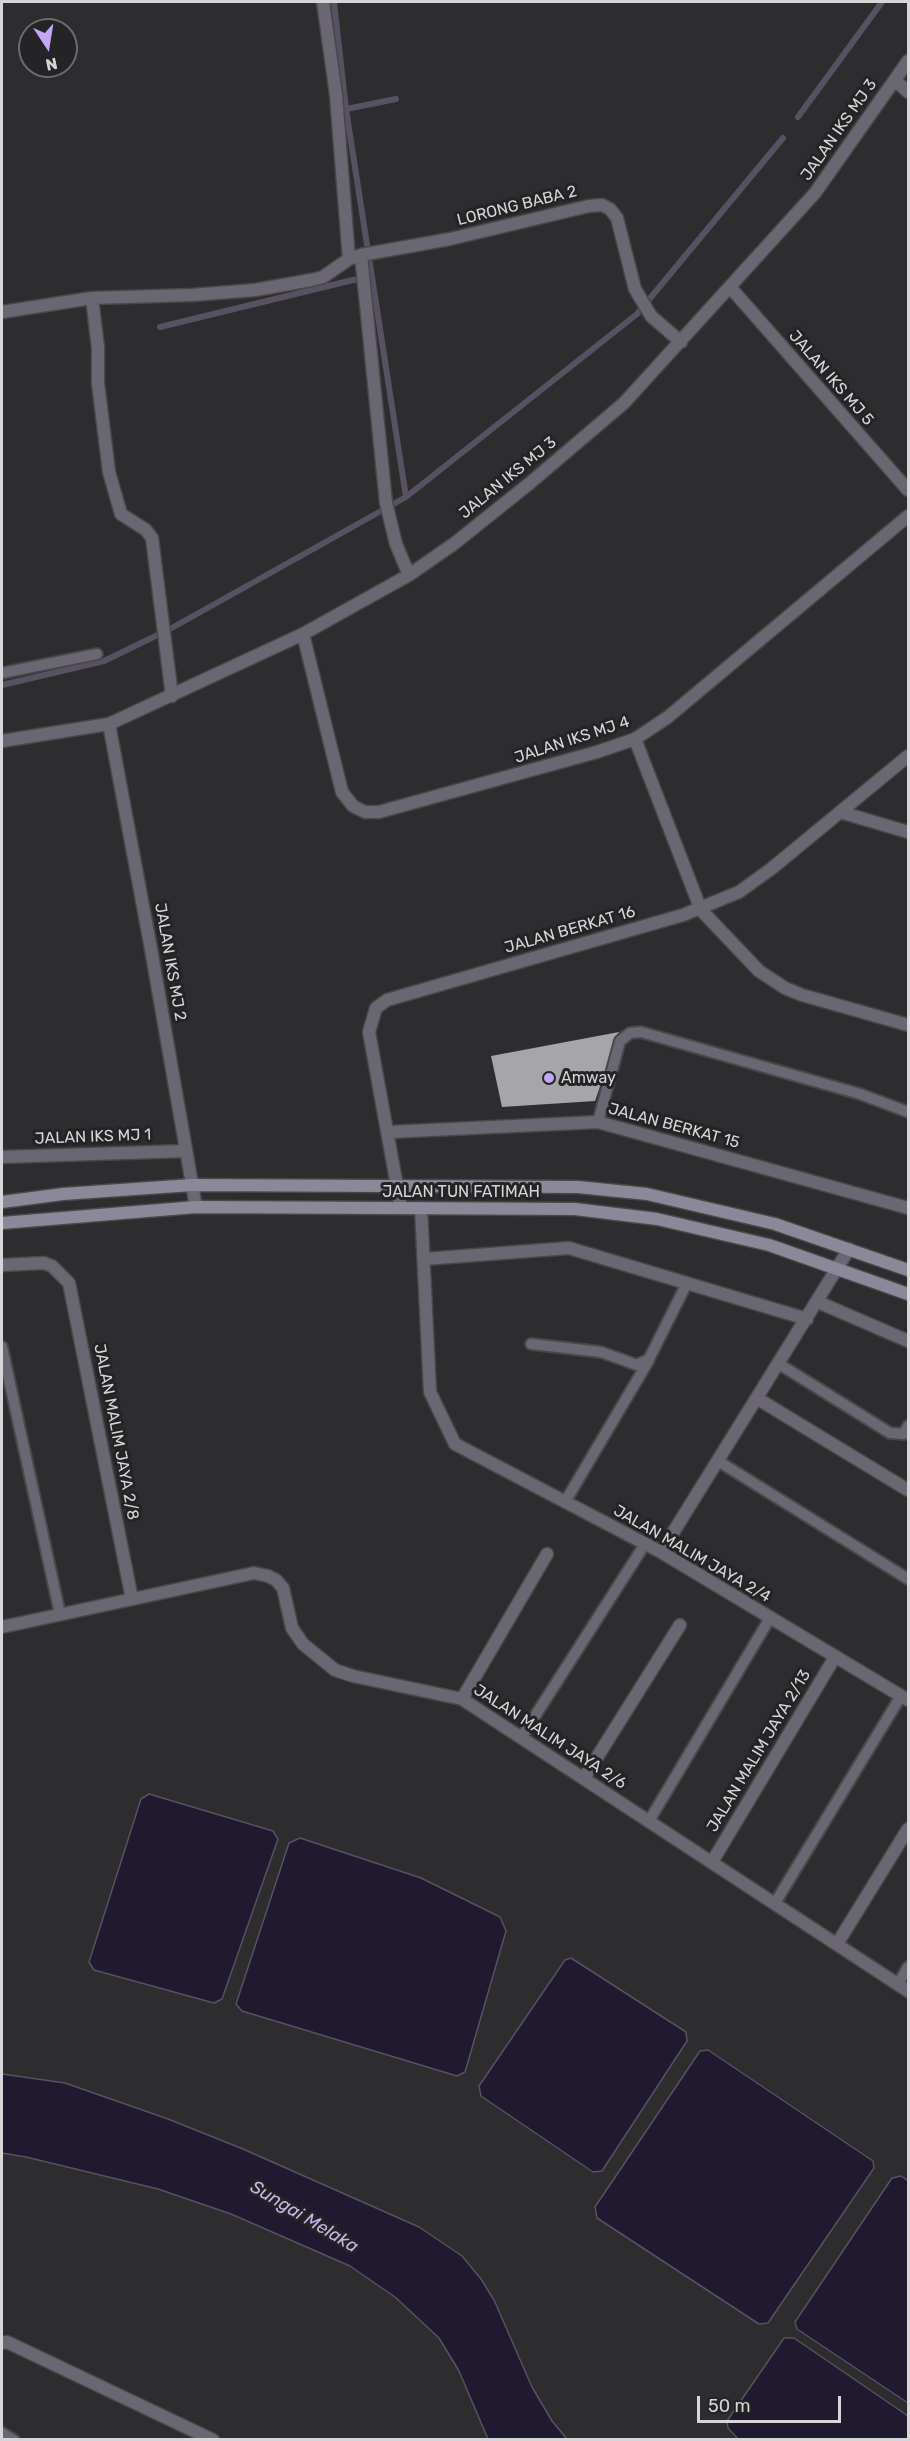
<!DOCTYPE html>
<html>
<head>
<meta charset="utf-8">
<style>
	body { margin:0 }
	#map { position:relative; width:910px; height:2441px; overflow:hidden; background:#2d2d2f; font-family:Rubik,sans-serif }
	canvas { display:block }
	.frame { position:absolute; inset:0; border:3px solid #d6d5d7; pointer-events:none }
	.north { position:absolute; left:18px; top:18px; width:60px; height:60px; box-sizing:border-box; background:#242325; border:2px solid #6b6a6c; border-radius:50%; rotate:168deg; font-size:16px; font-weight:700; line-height:24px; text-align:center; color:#d6d5d7 }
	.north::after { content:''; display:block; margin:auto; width:21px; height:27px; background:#c2a8f2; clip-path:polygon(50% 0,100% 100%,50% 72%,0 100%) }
	.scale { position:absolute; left:697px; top:2396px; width:144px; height:27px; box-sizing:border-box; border:3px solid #d6d5d7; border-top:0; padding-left:8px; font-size:18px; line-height:21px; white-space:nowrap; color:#d6d5d7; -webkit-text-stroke:4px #242325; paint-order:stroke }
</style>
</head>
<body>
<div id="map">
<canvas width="910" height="2441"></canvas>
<div class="frame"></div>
<div class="north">N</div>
<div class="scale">50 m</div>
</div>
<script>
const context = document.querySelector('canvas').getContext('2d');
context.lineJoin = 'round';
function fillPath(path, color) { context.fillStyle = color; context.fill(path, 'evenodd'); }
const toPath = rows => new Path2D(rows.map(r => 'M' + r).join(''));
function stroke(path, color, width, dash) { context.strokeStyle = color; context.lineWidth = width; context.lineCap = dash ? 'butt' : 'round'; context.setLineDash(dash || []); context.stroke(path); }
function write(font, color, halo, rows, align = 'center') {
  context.font = font + ' Rubik,sans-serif'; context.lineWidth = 6; context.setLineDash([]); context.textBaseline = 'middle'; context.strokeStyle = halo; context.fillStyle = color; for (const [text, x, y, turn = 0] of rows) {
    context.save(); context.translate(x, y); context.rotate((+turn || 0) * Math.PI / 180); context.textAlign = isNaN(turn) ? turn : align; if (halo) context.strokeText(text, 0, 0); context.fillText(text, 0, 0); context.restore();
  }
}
const water = toPath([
	[149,1794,273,1831,278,1839,222,1999,214,2003,94,1970,89,1962,141,1799,149,1794],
	[300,1838,421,1878,500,1917,506,1931,465,2072,457,2076,242,2011,236,2004,289,1843,300,1838],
	[571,1958,686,2032,687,2041,602,2171,593,2172,481,2096,479,2086,565,1960,571,1958],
	[708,2050,873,2161,874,2168,768,2323,759,2324,597,2218,595,2207,700,2051,708,2050],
	[2,2074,65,2083,168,2119,243,2149,419,2227,462,2256,481,2279,494,2300,532,2387,552,2421,567,2439,488,2439,459,2371,439,2338,395,2297,350,2266,231,2214,158,2189,26,2157,2,2153,2,2074],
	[901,2176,908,2181,908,2403,797,2329,795,2322,892,2178,901,2176],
	[784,2338,794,2338,908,2416,908,2439,738,2439,728,2428,727,2421,784,2338]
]);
fillPath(water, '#21192f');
stroke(water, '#575161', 1.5);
stroke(toPath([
	[334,2,346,109,406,497],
	[346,109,396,99],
	[798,117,882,2],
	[160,327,353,280,364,279],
	[2,685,104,661,170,629,406,497,637,314,783,138]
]), '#575161', 6);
fillPath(toPath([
	[619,1032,595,1101,502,1107,491,1056]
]), '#a6a5a8');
const service = toPath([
	[2,673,97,654],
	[598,1122,620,1041,630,1033,641,1032,860,1094,908,1112],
	[531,1344,601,1352,637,1365,649,1359,687,1283],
	[2,1347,60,1614],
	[779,1364,890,1433,904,1434,908,1426],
	[718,1461,908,1579],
	[565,1502,649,1360],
	[521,1738,645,1544],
	[649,1821,770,1618],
	[775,1903,901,1696],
	[898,1984,908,1967],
	[2,2433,14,2440]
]);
const minor = toPath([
	[323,2,336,95,349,259],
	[895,80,908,92],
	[361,255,386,503,396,544,409,575],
	[730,287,908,490],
	[92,298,98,348,98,383,109,472,121,514,146,530,152,538,172,696],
	[2,312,92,298,192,295,255,290,311,280,323,277,349,259,361,255,450,239,589,206,602,205,610,209,617,218,635,289,651,316,681,342],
	[303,634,342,792,353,806,365,812,379,812,597,752,635,739,668,717,908,516],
	[109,724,151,949,196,1207],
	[635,739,701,910,759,971,785,988,802,995,908,1025],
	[2,741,109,724,303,634,409,575,455,543,530,483,624,403,815,193,908,61],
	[840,812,908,832],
	[389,1132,598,1122,908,1208],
	[2,1157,185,1151],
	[401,1208,369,1032,376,1008,387,1000,683,915,739,892,771,869,908,756],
	[421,1208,430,1392,455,1444,661,1552,908,1700],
	[424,1259,569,1248,807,1319],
	[2,1265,44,1263,52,1266,69,1283,132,1599],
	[818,1302,908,1341],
	[758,1399,908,1490],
	[661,1552,849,1249],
	[2,1627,254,1573,268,1576,276,1580,283,1588,292,1628,303,1644,335,1670,353,1676,462,1699,908,1991],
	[462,1699,547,1554],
	[584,1778,680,1625],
	[712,1862,835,1657],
	[837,1944,908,1829],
	[2,2343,7,2342,213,2440]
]);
const secondary = toPath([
	[2,1202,63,1194,192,1185,578,1187,647,1194,775,1224,908,1270],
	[2,1223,196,1207,575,1209,657,1219,769,1245,908,1294]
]);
stroke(service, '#48484a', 14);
stroke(minor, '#48484a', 15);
stroke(secondary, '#48484a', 15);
stroke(service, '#6a6773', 10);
stroke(minor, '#6a6773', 12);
stroke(secondary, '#8d879a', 12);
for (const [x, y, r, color] of [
	[549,1078,6,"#c2a8f2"]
]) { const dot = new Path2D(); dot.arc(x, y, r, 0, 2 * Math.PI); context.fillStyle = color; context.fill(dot); stroke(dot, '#242325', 2); }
write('16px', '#d6d5d7', '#242325', [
	["JALAN IKS MJ 3",839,130,-55],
	["LORONG BABA 2",517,206,-14],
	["JALAN IKS MJ 5",831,378,49],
	["JALAN IKS MJ 3",508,478,-39],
	["JALAN IKS MJ 4",572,740,-18],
	["JALAN BERKAT 16",570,930,-16],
	["JALAN IKS MJ 2",170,962,80],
	["JALAN BERKAT 15",674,1126,15],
	["JALAN IKS MJ 1",93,1137,-2],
	["JALAN TUN FATIMAH",461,1192],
	["JALAN MALIM JAYA 2/8",116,1432,79],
	["JALAN MALIM JAYA 2/4",692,1554,30],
	["JALAN MALIM JAYA 2/6",550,1737,33],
	["JALAN MALIM JAYA 2/13",759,1751,-59]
]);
write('16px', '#d6d5d7', '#242325', [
	["Amway",561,1078]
], 'left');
write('italic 18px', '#c6b5e8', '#242325', [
	["Sungai Melaka",304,2217,31]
]);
</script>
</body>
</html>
